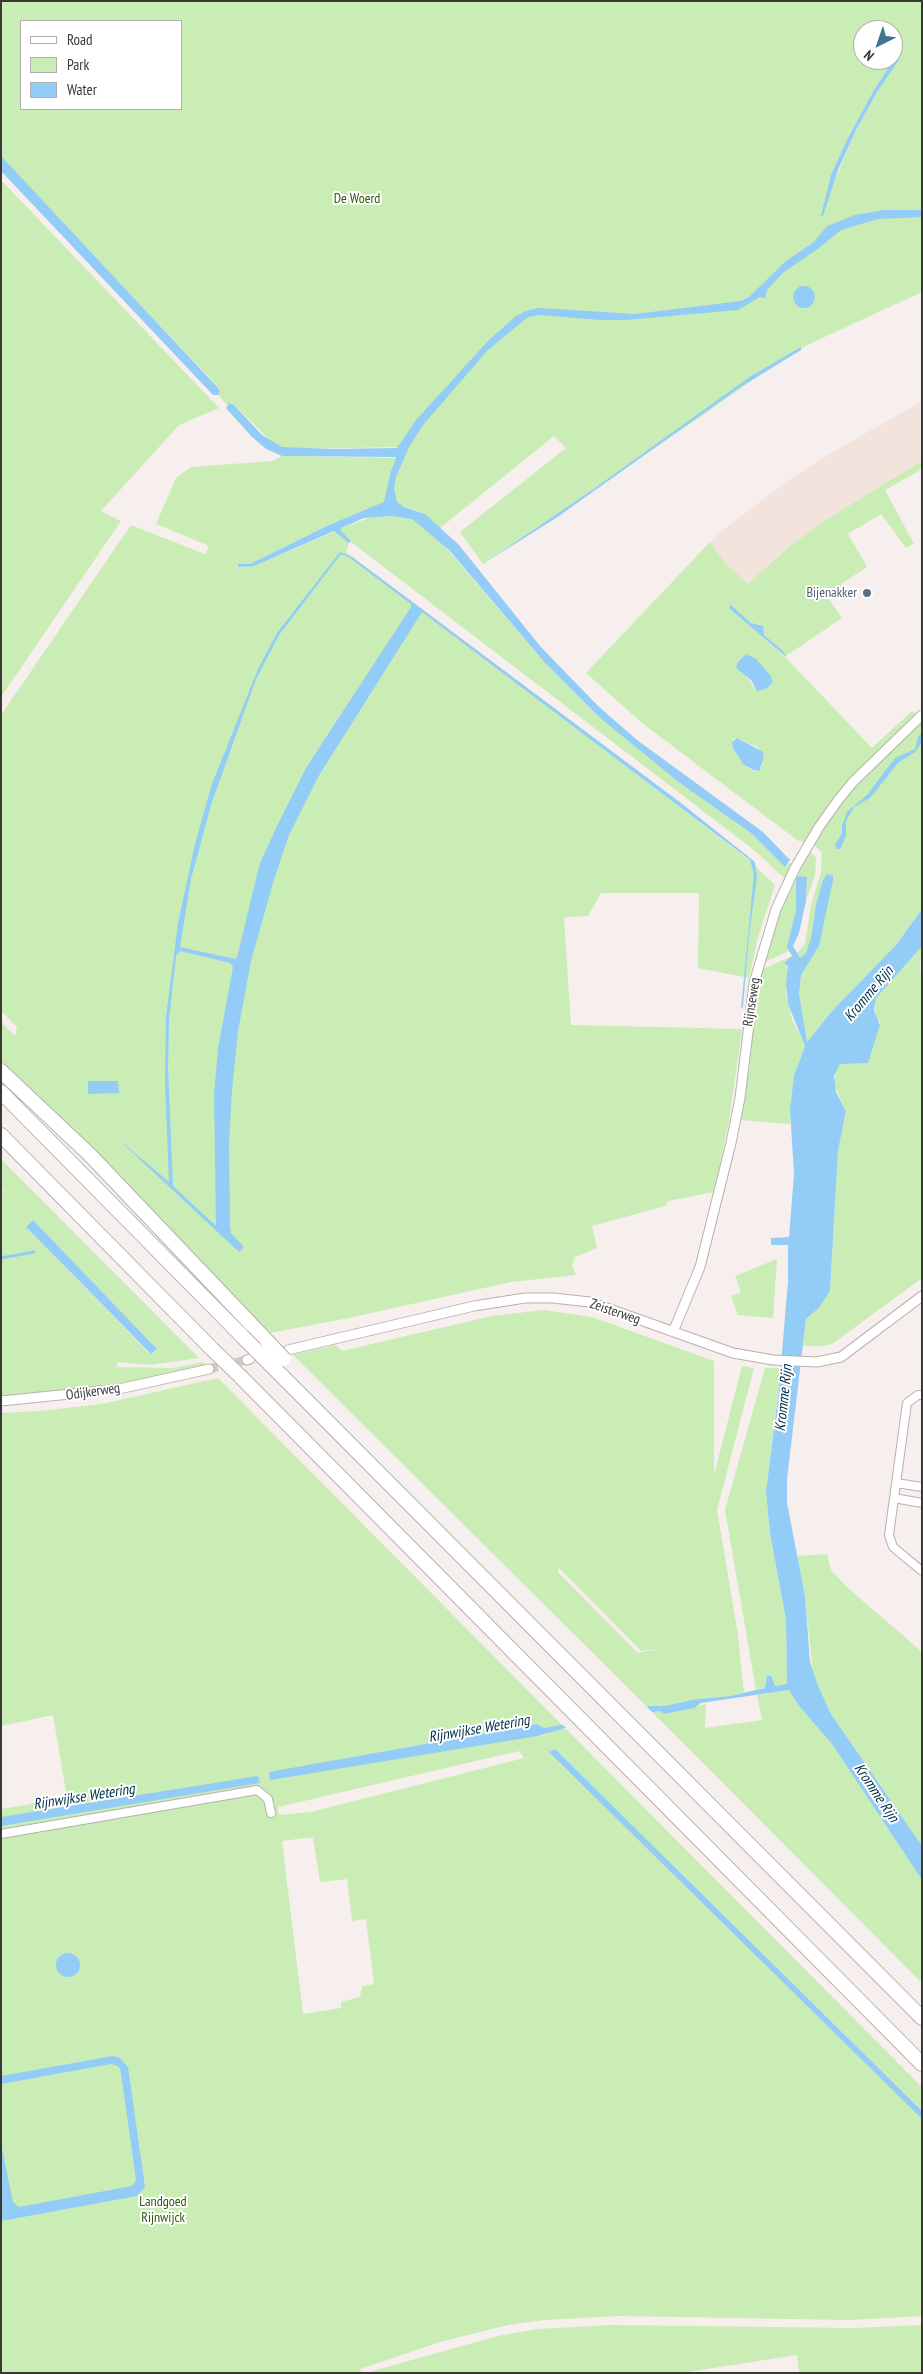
<!DOCTYPE html>
<html>
<head>
<meta charset="utf-8">
<style>
	body { margin:0 }
	#map { position:relative; width:923px; height:2374px; overflow:hidden; background:#f6efed; font-family:"PT Sans Narrow",sans-serif }
	canvas { display:block }
	.frame { position:absolute; inset:0; border:2px solid #3a3837; pointer-events:none }
	.legend { position:absolute; left:20px; top:20px; width:162px; height:90px; box-sizing:border-box; background:#fff; border:1px solid #b0afaf; margin:0; padding:6px 9px; list-style:none; font-size:15px; color:#3a3837 }
	.legend li { display:flex; align-items:center; gap:10px; height:25px }
	.legend b { width:25px; border:1px solid #b0afaf }
	.north { position:absolute; left:853px; top:20px; width:50px; height:50px; box-sizing:border-box; background:#fff; border:1px solid #b0afaf; border-radius:50%; rotate:221deg; font-size:14px; font-weight:700; line-height:20px; text-align:center; color:#3a3837 }
	.north::after { content:''; display:block; margin:auto; width:18px; height:22px; background:#3c768f; clip-path:polygon(50% 0,100% 100%,50% 72%,0 100%) }
</style>
</head>
<body>
<div id="map">
<canvas width="923" height="2374"></canvas>
<div class="frame"></div>
<ul class="legend">
<li><b style="height:6px;background:#fff"></b>Road</li>
<li><b style="height:14px;background:#caecb5"></b>Park</li>
<li><b style="height:14px;background:#93cdf7"></b>Water</li>
</ul>
<div class="north">N</div>
</div>
<script>
const context = document.querySelector('canvas').getContext('2d');
context.lineJoin = 'round';
function fillPath(path, color) { context.fillStyle = color; context.fill(path, 'evenodd'); }
const toPath = rows => new Path2D(rows.map(r => 'M' + r).join(''));
function stroke(path, color, width, dash) { context.strokeStyle = color; context.lineWidth = width; context.lineCap = dash ? 'butt' : 'round'; context.setLineDash(dash || []); context.stroke(path); }
function write(font, color, halo, rows, align = 'center') {
  context.font = font + ' "PT Sans Narrow",sans-serif'; context.lineWidth = 4; context.setLineDash([]); context.textBaseline = 'middle'; context.strokeStyle = halo; context.fillStyle = color; for (const [text, x, y, turn = 0] of rows) {
    context.save(); context.translate(x, y); context.rotate((+turn || 0) * Math.PI / 180); context.textAlign = isNaN(turn) ? turn : align; if (halo) context.strokeText(text, 0, 0); context.fillText(text, 0, 0); context.restore();
  }
}
fillPath(toPath([
	[922,401,922,461,832,516,792,544,748,584,726,564,710,542,723,530,786,482,824,457]
]), '#f2e3dd');
fillPath(toPath([
	[1,1,922,1,922,292,805,346,769,368,706,413,483,564,460,532,566,448,554,436,440,528,421,512,400,505,384,503,329,525,250,564,237,565,238,567,254,566,336,531,349,543,346,552,749,860,775,885,758,937,749,978,698,968,699,893,601,893,588,916,564,917,571,1025,742,1029,729,1121,714,1192,668,1201,665,1206,592,1226,597,1248,575,1257,572,1266,576,1275,511,1282,349,1318,270,1333,108,1166,1,1061,1,1022,15,1036,17,1027,1,1011,1,715,131,525,212,557,205,554,209,546,156,524,176,478,191,467,273,461,282,456,396,458,400,447,293,449,282,447,271,441,231,402,227,405,218,395,220,389,1,157],
	[21,21,181,21,181,109,21,109],
	[863,30,893,30,893,60,863,60],
	[895,59,899,60,877,92,856,130,829,194,849,136,874,90],
	[1,180,219,408,179,425,101,511,121,521,1,697],
	[922,461,922,469,885,490,914,544,906,548,881,514,848,534,867,567,841,584,844,588,829,599,842,618,786,656,764,635,761,625,752,624,732,606,730,607,785,657,872,748,912,711,916,714,856,774,805,843,797,840,642,723,586,673,710,542,726,564,748,584,792,544,832,516],
	[766,670,773,679,757,691,746,676],
	[736,738,757,747,764,756,761,768,756,772,748,768,737,754,733,740],
	[372,517,392,516,412,519,441,542,546,664,599,717,751,833,777,859,787,865,789,863,793,863,785,879,754,850,351,542,340,531,341,528],
	[919,723,922,725,922,909,896,945,832,1011,807,1042,804,1033,806,1031,801,1034,792,952,796,954,805,944,811,905,821,872,822,853,813,844,836,810,858,783],
	[809,850,816,858,815,875,806,901,807,878,796,880,796,910,788,944,789,951,765,962,764,959,787,892],
	[922,946,920,966,922,982,922,1278,832,1344,824,1346,803,1346,806,1319,819,1308,830,1291,838,1151,846,1111,834,1084,836,1071,838,1066,844,1063,868,1063,880,1022,877,1018,874,1004,878,993],
	[792,956,784,963,788,968,786,995,792,1019,805,1046,794,1076,790,1124,740,1120,748,1069,750,1068,751,1064,748,1062,753,1019,757,1017,757,1013,755,1012,756,995,761,970],
	[1,1159,199,1358,150,1365,117,1362,117,1367,174,1368,203,1362,205,1365,119,1384,58,1394,1,1397,1,1193,4,1190,1,1188],
	[33,1220,157,1349,150,1354,26,1227],
	[777,1259,773,1318,738,1315,731,1296,741,1292,735,1276],
	[544,1310,592,1317,714,1361,714,1475,742,1366,754,1368,717,1510,738,1635,744,1693,707,1700,692,1700,665,1706,647,1707,293,1355,336,1345,342,1351,492,1316],
	[559,1568,641,1651,658,1649,638,1653,558,1572],
	[765,1368,781,1368,766,1492,770,1533,786,1620,787,1684,774,1686,771,1677,768,1675,767,1687,756,1690,725,1510],
	[218,1378,562,1725,544,1728,536,1724,274,1772,545,1735,550,1731,565,1728,922,2087,922,2111,555,1749,550,1751,922,2119,922,2316,849,2320,618,2316,544,2320,508,2325,440,2342,360,2369,361,2373,1,2373,1,1809,67,1798,53,1715,1,1726,1,1413,39,1411,102,1404],
	[519,1751,524,1758,311,1812,279,1815,278,1807],
	[313,1837,320,1882,347,1879,352,1921,366,1919,374,1984,362,1986,360,1997,341,2002,341,2008,303,2014,282,1841],
	[827,1554,831,1570,849,1589,922,1652,922,1846,831,1714,824,1702,813,1674,805,1596,797,1556],
	[789,1690,799,1706,832,1744,922,1880,922,1983,652,1712,660,1711,664,1714,706,1704,705,1728,762,1720,757,1695],
	[611,2325,854,2328,922,2325,922,2373,799,2373,797,2355,681,2373,365,2373,498,2336,538,2329]
]), '#caecb5');
fillPath(toPath([
	[895,58,899,60,877,92,856,130,838,170,823,216,821,216,831,175,849,136,874,90],
	[1,156,220,390,218,395,213,395,1,171],
	[884,210,922,210,922,217,878,219,841,230,819,248,784,272,767,290,765,298,760,297,738,310,627,320,600,320,540,315,528,317,487,351,423,425,409,447,396,477,394,489,397,502,404,507,425,514,459,545,540,646,598,706,637,740,763,832,790,860,785,867,751,833,680,783,599,717,546,664,449,550,412,519,392,516,364,518,341,528,341,531,351,541,349,543,334,531,254,566,238,567,238,564,250,564,329,525,384,502,391,471,396,459,395,457,282,456,266,449,251,436,226,408,229,403,233,404,262,435,282,447,332,449,397,448,416,420,488,341,516,316,526,311,539,308,635,314,741,301,749,297,786,261,814,242,827,226,855,215],
	'793 297a11 11 0 1 1 22 0a11 11 0 1 1-22 0Z',
	[801,347,801,350,739,388,556,518,486,562,595,488,751,376],
	[340,552,352,557,410,600,681,803,755,862,757,877,749,935,743,1007,741,1008,754,874,750,860,422,612,318,777,289,835,273,883,251,961,238,1031,232,1091,229,1142,230,1226,231,1233,244,1247,239,1252,117,1138,169,1182,165,1082,166,1017,178,923,195,844,212,784,258,669,277,633],
	[341,554,350,558,411,604,411,607,306,768,278,824,260,863,237,957,235,959,180,947,191,879,211,805,256,679,279,635],
	[180,951,230,963,233,967,218,1048,214,1095,216,1226,173,1186,168,1068,169,1020,176,956],
	[731,605,751,623,763,626,764,635,784,652,786,657,729,608],
	[746,654,756,659,771,676,773,682,766,689,757,691,751,680,736,668,738,662],
	[922,732,921,744,915,752,898,763,870,798,854,807,846,821,846,836,840,849,836,849,835,845,842,833,842,826,847,812,867,795,895,758,915,749,918,737],
	[737,738,763,752,764,758,759,771,753,770,743,764,733,748,732,742],
	[827,874,833,876,833,880,819,946,801,975,799,994,807,1042,832,1011,896,945,922,909,922,946,876,998,874,1010,880,1025,868,1063,840,1064,834,1076,836,1092,846,1111,838,1151,830,1291,819,1308,806,1319,787,1479,787,1503,805,1596,810,1662,818,1686,831,1714,922,1846,922,1880,832,1744,799,1706,789,1690,701,1703,694,1708,664,1714,660,1711,565,1728,538,1736,270,1780,269,1772,537,1724,544,1728,641,1711,648,1706,665,1706,692,1700,730,1696,765,1688,767,1675,771,1676,775,1686,787,1684,786,1620,770,1533,766,1492,779,1388,788,1281,788,1245,771,1245,771,1238,789,1237,794,1174,790,1110,794,1076,805,1046,788,1004,786,984,788,967,784,963,792,956,787,947,796,910,796,880,798,876,807,877,806,901,799,933,793,946,800,958,806,953,811,938,816,905,823,880],
	[88,1081,118,1081,119,1093,88,1094],
	[33,1220,157,1349,151,1354,26,1227],
	[555,1749,922,2111,922,2119,549,1752],
	[258,1776,260,1783,1,1826,1,1817],
	'56 1965a12 12 0 1 1 24 0a12 12 0 1 1-24 0Z',
	[113,2056,120,2058,128,2067,145,2187,137,2196,1,2221,1,2144,13,2202,19,2207,132,2186,136,2180,123,2087,120,2068,116,2065,111,2064,1,2084,1,2076]
]), '#93cdf7');
fillPath(toPath([
	[645,1705,655,1715,568,1730,560,1722,640,1709]
]), '#f6efed');
stroke(toPath([
	[1,1258,34,1252]
]), '#93cdf7', 3);
stroke(toPath([
	[209,1369,247,1360]
]), '#d0cac9', 9, [9, 4.5]);
const minor = toPath([
	[922,1395,918,1395,907,1403,889,1535,893,1547,922,1571],
	[896,1483,922,1487],
	[894,1498,922,1503],
	[1,1834,257,1790,268,1799,271,1813]
]);
const tertiary = toPath([
	[673,1332,700,1267,731,1143,740,1098,754,983,776,909,795,868,819,827,839,799,853,782,922,715],
	[288,1350,474,1306,525,1298,553,1298,590,1302,733,1353,773,1360,817,1362,841,1357,922,1296],
	[247,1360,250,1359],
	[1,1401,119,1389,209,1369]
]);
const motorway = toPath([
	[1,1071,90,1155,267,1341],
	[1,1092,242,1336],
	[1,1135,212,1349],
	[281,1375,922,2018],
	[240,1376,922,2064]
]);
stroke(minor, '#b7b1ae', 10);
stroke(tertiary, '#b7b1ae', 11);
stroke(motorway, '#b7b1ae', 16);
stroke(minor, '#fff', 8);
stroke(tertiary, '#fff', 9);
stroke(motorway, '#fff', 14);
const motorwayBridge = toPath([
	[242,1336,281,1375],
	[267,1341,284,1359],
	[212,1349,240,1376]
]);
stroke(motorwayBridge, '#b7b1ae', 16, []);
stroke(motorwayBridge, '#fff', 14);
for (const [x, y, r, color] of [
	[867,593,5,"#5c6f8a"]
]) { const dot = new Path2D(); dot.arc(x, y, r, 0, 2 * Math.PI); context.fillStyle = color; context.fill(dot); stroke(dot, '#fff', 2); }
write('14px', '#315a0a', '#fff', [
	["De Woerd",357,199],
	["Landgoed",163,2202],
	["Rijnwijck",163,2218]
]);
write('14px', '#4e5e75', '#fff', [
	["Bijenakker",857,593]
], 'right');
write('14px', '#3a3837', '#fff', [
	["Rijnseweg",752,1002,-81],
	["Zeisterweg",615,1312,19],
	["Odijkerweg",93,1392,-8]
]);
write('italic 15px', '#002e49', '#fff', [
	["Kromme Rijn",869,994,-50],
	["Kromme Rijn",784,1398,-84],
	["Rijnwijkse Wetering",479,1729,-10],
	["Kromme Rijn",876,1793,56],
	["Rijnwijkse Wetering",84,1797,-9]
]);
</script>
</body>
</html>
